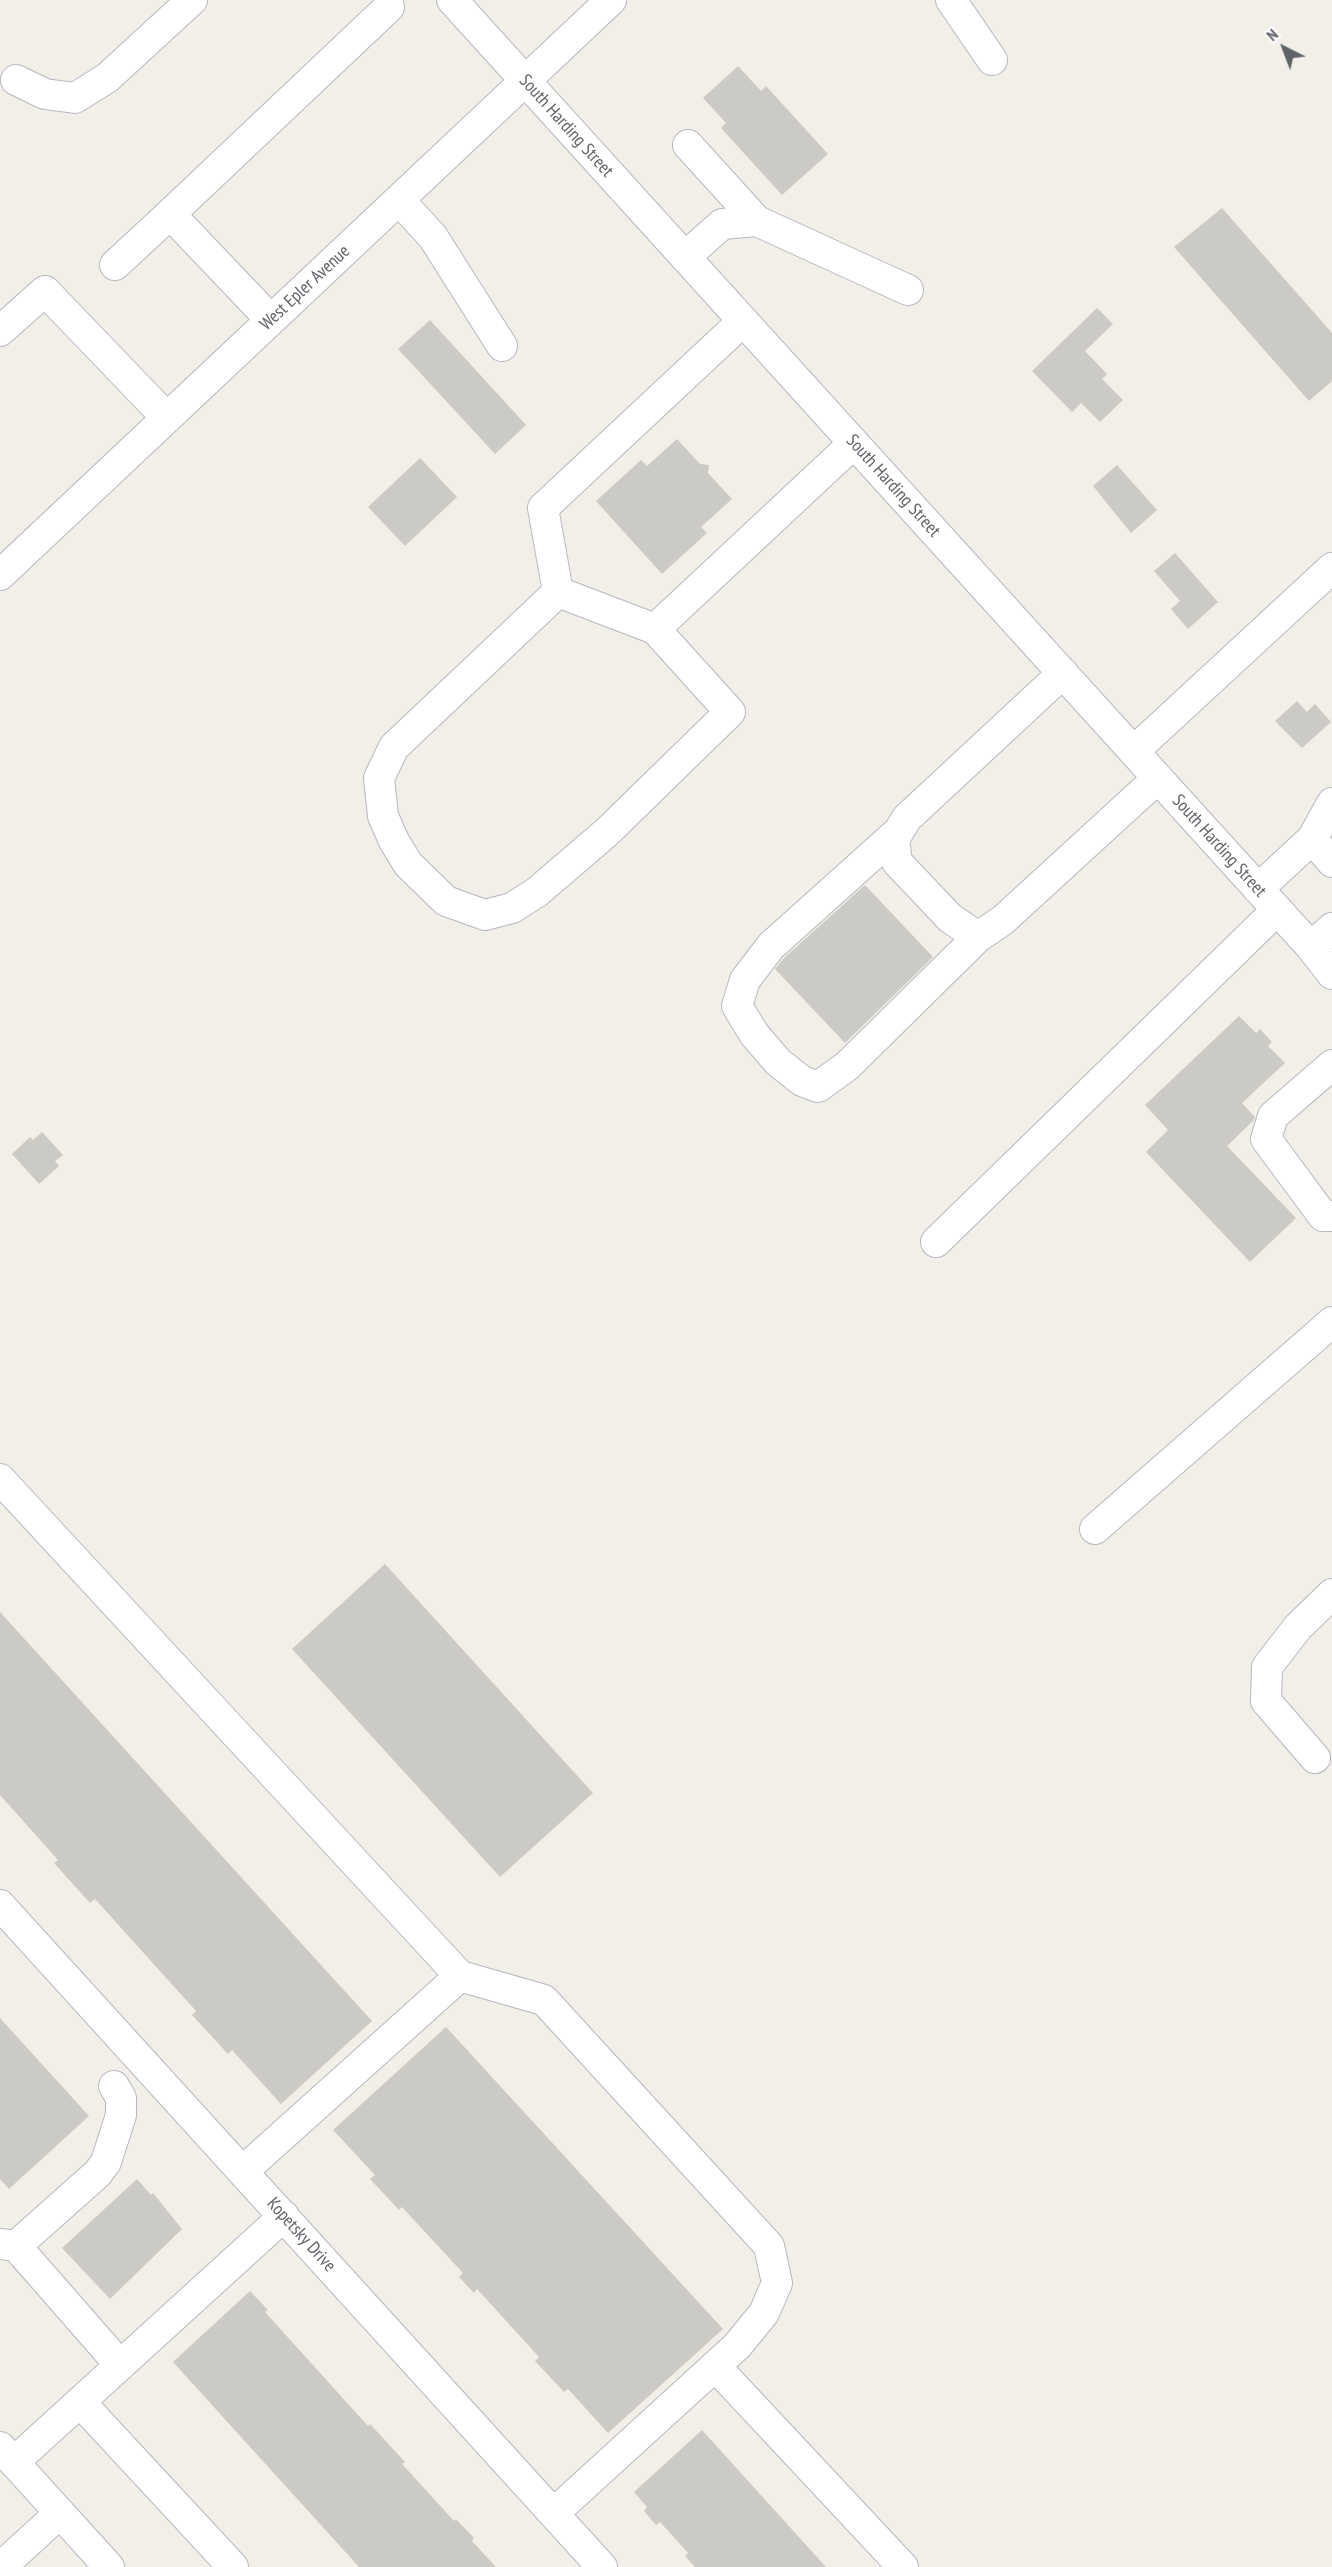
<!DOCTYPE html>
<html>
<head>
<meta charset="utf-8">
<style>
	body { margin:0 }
	#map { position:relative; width:1332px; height:2567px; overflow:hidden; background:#f1efe8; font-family:"PT Sans Narrow",sans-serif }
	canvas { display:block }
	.north { position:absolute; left:1254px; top:18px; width:60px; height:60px; -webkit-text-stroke:4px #fff; paint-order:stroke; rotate:318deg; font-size:16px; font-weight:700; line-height:24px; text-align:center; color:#5f6368 }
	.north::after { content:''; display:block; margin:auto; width:21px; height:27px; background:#5f6368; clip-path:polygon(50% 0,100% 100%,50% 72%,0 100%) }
</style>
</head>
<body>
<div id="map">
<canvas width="1332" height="2567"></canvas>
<div class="north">N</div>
</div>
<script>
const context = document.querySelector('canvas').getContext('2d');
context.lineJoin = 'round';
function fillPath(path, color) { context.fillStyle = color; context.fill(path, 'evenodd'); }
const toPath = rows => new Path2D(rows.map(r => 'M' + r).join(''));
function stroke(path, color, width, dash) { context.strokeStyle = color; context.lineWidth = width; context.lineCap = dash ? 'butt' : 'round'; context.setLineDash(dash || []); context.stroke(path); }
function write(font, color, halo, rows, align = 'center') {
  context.font = font + ' "PT Sans Narrow",sans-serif'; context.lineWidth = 6; context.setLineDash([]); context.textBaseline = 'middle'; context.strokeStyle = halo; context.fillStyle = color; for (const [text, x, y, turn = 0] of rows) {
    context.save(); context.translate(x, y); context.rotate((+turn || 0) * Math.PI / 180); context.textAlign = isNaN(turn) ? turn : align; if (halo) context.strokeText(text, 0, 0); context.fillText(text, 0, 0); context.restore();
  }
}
fillPath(toPath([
	[738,66,761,91,766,86,828,154,782,195,721,128,726,123,703,98],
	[1222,208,1332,333,1332,381,1309,401,1174,247],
	[1097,308,1113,324,1085,351,1107,374,1102,379,1123,400,1100,422,1081,403,1072,412,1032,371],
	[430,320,526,425,495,454,398,349],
	[677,439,700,464,709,465,708,473,732,499,701,527,707,533,662,574,596,501,641,460,647,466],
	[420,458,457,497,405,546,368,507],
	[1117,465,1157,510,1131,533,1093,486],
	[1175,553,1218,602,1188,629,1171,609,1180,601,1154,571],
	[1297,701,1307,712,1315,704,1331,722,1302,748,1275,721],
	[865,885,933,957,845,1043,775,969,784,958],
	[1239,1016,1256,1033,1260,1029,1272,1042,1268,1046,1285,1063,1242,1103,1255,1117,1253,1121,1227,1146,1296,1218,1250,1262,1146,1152,1168,1130,1145,1105],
	[42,1132,63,1155,55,1161,59,1166,39,1184,12,1154,30,1137,33,1140],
	[385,1564,593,1793,500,1877,292,1649],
	[0,1612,372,2021,281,2104,232,2050,228,2054,192,2015,196,2011,95,1899,90,1903,54,1863,58,1860,0,1795],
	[0,2018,89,2116,9,2189,0,2179],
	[446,2027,723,2329,608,2433,568,2389,564,2392,535,2361,539,2357,477,2289,474,2293,459,2277,463,2273,402,2207,399,2210,370,2179,375,2175,333,2130],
	[137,2179,151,2195,153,2193,182,2229,110,2299,62,2248],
	[250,2291,268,2310,265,2312,368,2426,370,2424,405,2462,402,2464,454,2521,456,2519,474,2538,472,2541,496,2567,359,2567,173,2362],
	[702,2430,826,2567,695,2567,685,2556,688,2553,660,2522,656,2525,644,2511,647,2507,634,2492]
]), '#cccac5');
const minor = toPath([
	[452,0,1311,947,1332,974],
	[951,0,992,60],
	[16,80,45,94,75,98,107,78,192,0],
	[688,145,757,221],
	[399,200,433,237,502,346],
	[685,257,722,224,757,221,908,290],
	[115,265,170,214],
	[271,320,170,214,389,7],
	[743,321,543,508,558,592,394,747,379,778,383,816,394,841,408,864,446,901,485,915,512,908,537,892,607,832,730,712,655,629,854,443],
	[0,331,45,291,167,418],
	[0,575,611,0],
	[558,592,655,629],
	[1063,673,907,818,894,839,897,862,950,918,978,937,1003,920,1158,778],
	[1134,751,1332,568],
	[898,832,771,946,745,980,737,1006,754,1034,778,1062,802,1081,818,1087,847,1066,978,937],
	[1312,839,1332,803],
	[1258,889,1312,839,1332,862],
	[1311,947,1332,928],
	[1332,1065,1273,1116,1266,1139,1323,1216,1332,1216],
	[936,1242,1277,910],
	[0,1479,460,1976,243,2171],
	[1095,1529,1332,1322],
	[1315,1758,1266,1701,1267,1667,1298,1627,1332,1594],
	[0,1905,602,2567],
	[460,1976,544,2000,769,2246,777,2283,764,2313,737,2346,554,2513],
	[0,2244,16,2246,120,2365],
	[16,2246,98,2173,106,2162,121,2115,121,2098,114,2086],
	[715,2366,903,2567],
	[80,2402,233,2567],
	[0,2447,109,2567],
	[14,2462,284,2216],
	[1,2567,60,2513]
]);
stroke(minor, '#b5b8bc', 32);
stroke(minor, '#fff', 30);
write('18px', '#5f6368', '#fff', [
	["South Harding Street",566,126,48],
	["West Epler Avenue",305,288,-43],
	["South Harding Street",893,486,48],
	["South Harding Street",1219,846,48],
	["Kopetsky Drive",301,2235,48]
]);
</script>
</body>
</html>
